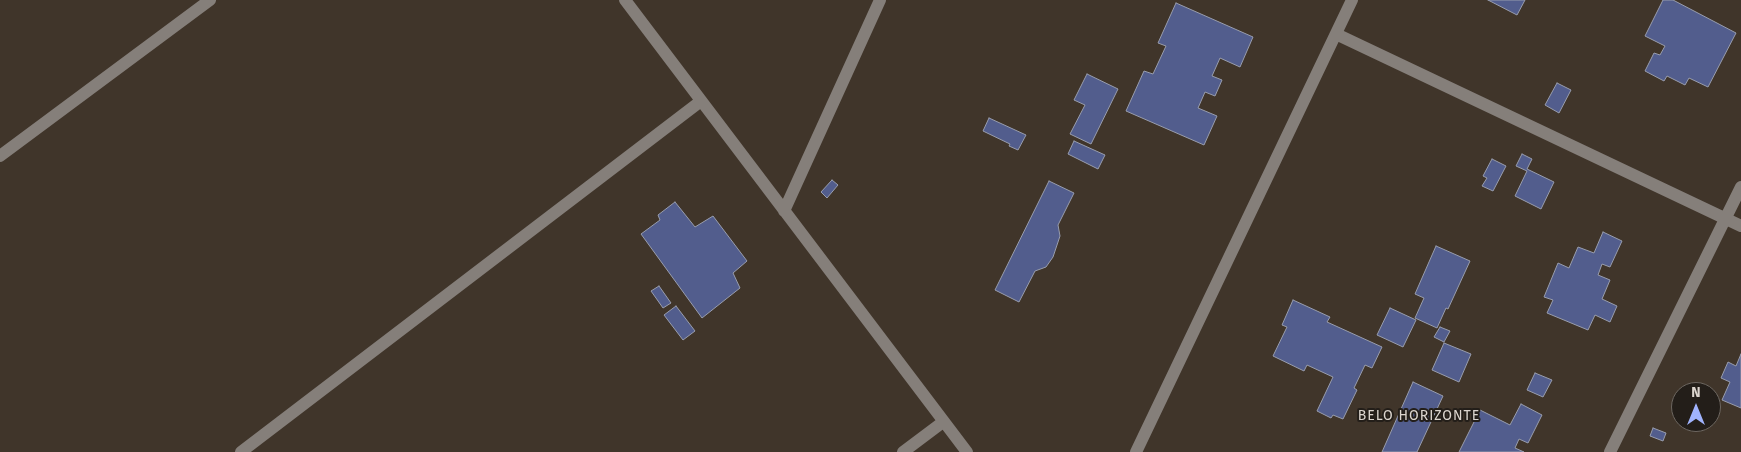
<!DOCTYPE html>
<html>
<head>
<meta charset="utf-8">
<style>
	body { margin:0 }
	#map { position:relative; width:1741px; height:452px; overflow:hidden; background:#40352a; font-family:"Fira Sans",sans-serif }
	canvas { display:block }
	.north { position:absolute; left:1671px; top:382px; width:50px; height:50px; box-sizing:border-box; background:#231e19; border:1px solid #6d6761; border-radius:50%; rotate:0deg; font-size:14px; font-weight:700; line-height:20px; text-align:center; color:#dcd5ce }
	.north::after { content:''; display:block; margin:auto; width:18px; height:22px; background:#a0b3fd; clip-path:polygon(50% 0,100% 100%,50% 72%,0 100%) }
</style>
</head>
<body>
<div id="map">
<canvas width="1741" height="452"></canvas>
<div class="north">N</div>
</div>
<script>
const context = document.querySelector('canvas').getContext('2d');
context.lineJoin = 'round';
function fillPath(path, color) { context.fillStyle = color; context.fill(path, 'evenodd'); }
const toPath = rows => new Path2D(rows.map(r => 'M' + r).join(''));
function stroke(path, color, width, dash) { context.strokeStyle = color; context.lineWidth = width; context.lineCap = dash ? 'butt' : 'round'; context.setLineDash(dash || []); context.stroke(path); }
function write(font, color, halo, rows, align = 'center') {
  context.font = font + ' "Fira Sans",sans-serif'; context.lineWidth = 4; context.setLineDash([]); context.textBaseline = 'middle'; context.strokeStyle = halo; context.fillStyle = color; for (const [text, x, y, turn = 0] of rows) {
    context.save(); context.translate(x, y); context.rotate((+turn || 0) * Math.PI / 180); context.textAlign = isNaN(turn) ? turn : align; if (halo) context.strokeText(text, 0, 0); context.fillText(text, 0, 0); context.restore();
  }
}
const building = toPath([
	[1488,0,1525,0,1517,15,1488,0],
	[1663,0,1673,0,1736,33,1708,87,1689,78,1685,85,1667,76,1664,81,1645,71,1654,53,1660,55,1665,46,1645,36,1663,0],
	[1176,3,1253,37,1240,67,1220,58,1212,76,1222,80,1215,96,1205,92,1198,108,1217,116,1204,145,1126,111,1144,71,1153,74,1166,46,1158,43,1176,3],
	[1087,74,1118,89,1091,144,1070,134,1085,105,1074,100,1087,74],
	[1557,83,1571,90,1559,113,1545,105,1557,83],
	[989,118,1026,135,1018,150,1009,146,1010,144,983,131,989,118],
	[1074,141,1105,155,1098,169,1068,154,1074,141],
	[1522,154,1532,159,1527,169,1554,182,1541,209,1515,196,1527,171,1516,166,1522,154],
	[1492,159,1506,166,1493,191,1482,186,1487,178,1483,176,1492,159],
	[832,180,838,185,827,198,821,192,832,180],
	[1049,181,1074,193,1058,225,1060,236,1053,257,1046,267,1035,271,1019,302,995,290,1049,181],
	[675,202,695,227,713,216,747,261,733,273,740,288,702,318,641,234,660,220,658,215,675,202],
	[1603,232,1622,241,1610,267,1602,264,1598,275,1610,280,1602,299,1617,306,1610,322,1595,315,1588,330,1547,313,1553,300,1544,297,1558,263,1569,268,1578,247,1594,253,1603,232],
	[1436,246,1470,261,1448,309,1446,308,1437,328,1415,318,1424,298,1415,294,1436,246],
	[659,286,671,303,663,308,651,291,659,286],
	[1293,300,1330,317,1327,322,1382,347,1372,368,1365,365,1354,388,1357,390,1343,419,1333,415,1331,418,1317,411,1333,377,1307,365,1304,371,1273,356,1287,327,1282,325,1293,300],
	[676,306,695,331,683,340,664,315,676,306],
	[1390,308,1416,320,1403,347,1377,335,1390,308],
	[1440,327,1450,331,1444,342,1434,337,1440,327],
	[1444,343,1471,354,1459,382,1432,370,1444,343],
	[1741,354,1741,408,1722,400,1730,382,1721,378,1728,362,1736,366,1741,354],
	[1535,373,1552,380,1543,397,1527,390,1535,373],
	[1413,382,1443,396,1417,452,1382,452,1413,382],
	[1521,404,1542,415,1528,443,1519,439,1515,448,1524,452,1459,452,1480,410,1510,425,1521,404],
	[1653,428,1666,433,1663,441,1650,436,1653,428]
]);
fillPath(building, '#525d8d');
stroke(building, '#989dad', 1);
stroke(toPath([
	[625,0,967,452],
	[1336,34,1741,226],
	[0,156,210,0],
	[784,211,880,0],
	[241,452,701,101],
	[903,452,943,422],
	[1136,452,1352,0],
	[1610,452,1741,187]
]), '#857f7a', 12);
context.letterSpacing = '1px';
write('14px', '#dcd5ce', '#231e19', [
	["BELO HORIZONTE",1419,416]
]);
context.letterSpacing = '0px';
</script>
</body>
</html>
